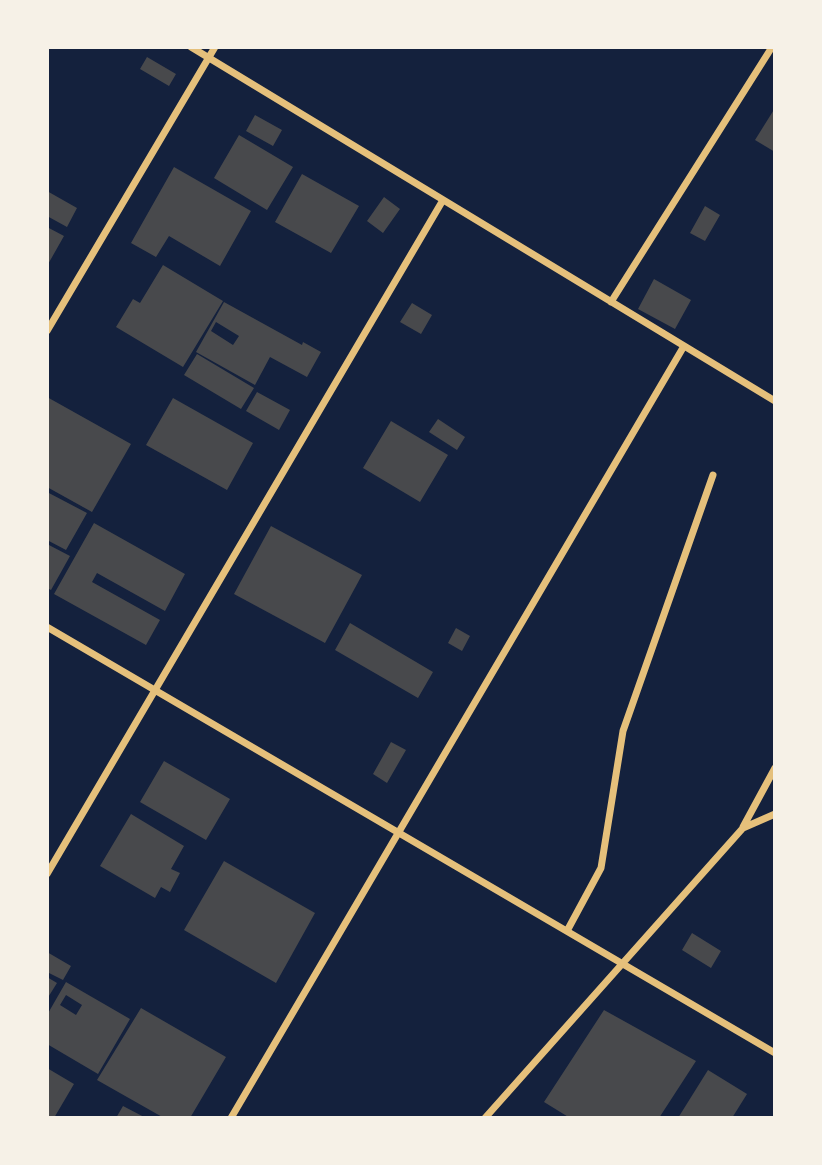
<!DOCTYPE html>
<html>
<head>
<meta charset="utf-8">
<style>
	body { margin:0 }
	#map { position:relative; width:822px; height:1165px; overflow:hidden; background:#14213d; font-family:Raleway,sans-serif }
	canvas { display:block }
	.frame { position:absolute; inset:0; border:49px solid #f6f1e7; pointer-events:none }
</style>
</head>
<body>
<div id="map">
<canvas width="822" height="1165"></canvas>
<div class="frame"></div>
</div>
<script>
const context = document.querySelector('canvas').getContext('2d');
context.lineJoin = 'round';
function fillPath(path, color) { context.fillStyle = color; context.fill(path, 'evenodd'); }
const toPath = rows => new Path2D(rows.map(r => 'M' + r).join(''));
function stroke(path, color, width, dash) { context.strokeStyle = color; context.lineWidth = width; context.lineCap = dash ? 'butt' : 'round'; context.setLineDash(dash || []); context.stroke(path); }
fillPath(toPath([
	[147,57,176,74,169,86,140,69],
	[775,108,775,152,755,140],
	[255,115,282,130,273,146,246,131],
	[239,135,293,167,267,210,214,178],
	[174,167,251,211,220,266,169,236,156,257,131,243],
	[302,174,359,206,331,253,275,222],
	[47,191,77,208,67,227,47,216],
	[384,197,400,209,383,233,367,221],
	[705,206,720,215,705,241,690,233],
	[47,227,64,236,47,266],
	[163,265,223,301,183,367,116,327,133,299,140,303],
	[654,279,691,300,675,329,638,309],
	[224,302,302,345,303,342,321,352,307,377,270,357,255,385,196,352],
	[216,322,239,336,233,345,211,331],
	[412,303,432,315,421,334,400,322],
	[197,354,254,388,241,409,184,375],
	[257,392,290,410,279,430,246,411],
	[47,397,131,444,92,512,47,487],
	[173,398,253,443,227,490,146,445],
	[438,419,465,437,457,450,429,432],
	[391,421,448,455,420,502,363,468],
	[47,492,87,513,66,550,47,540],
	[94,523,185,574,165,611,97,573,92,582,160,620,146,645,54,594],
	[271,526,362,575,325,643,234,594],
	[47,544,70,556,51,590,47,588],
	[350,623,433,672,418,698,335,650],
	[456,628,470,636,462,651,448,643],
	[391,742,406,750,387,783,373,774],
	[164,761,230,799,206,840,140,802],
	[131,814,184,846,171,869,180,873,170,892,161,887,155,898,100,866],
	[224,861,315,913,276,983,184,930],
	[692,933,721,951,711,968,682,950],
	[47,952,71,966,63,980,47,972],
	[47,977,57,983,47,999],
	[66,982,130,1019,98,1074,47,1044,47,1015],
	[66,995,82,1005,76,1015,60,1005],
	[141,1008,226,1057,190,1118,164,1118,97,1080],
	[604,1010,696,1061,659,1118,570,1118,544,1102],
	[47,1068,74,1084,54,1118,47,1118],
	[708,1070,747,1094,732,1118,678,1118],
	[123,1106,146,1118,116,1118]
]), '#48494c');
stroke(toPath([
	[191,47,775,401],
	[611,302,772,47],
	[47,331,215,47],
	[47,627,775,1053],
	[743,827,775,768],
	[47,874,443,200],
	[567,931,601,868,623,731,713,475],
	[231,1118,684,346],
	[485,1118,743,828,775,814]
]), '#e5c07b', 7);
</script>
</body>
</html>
